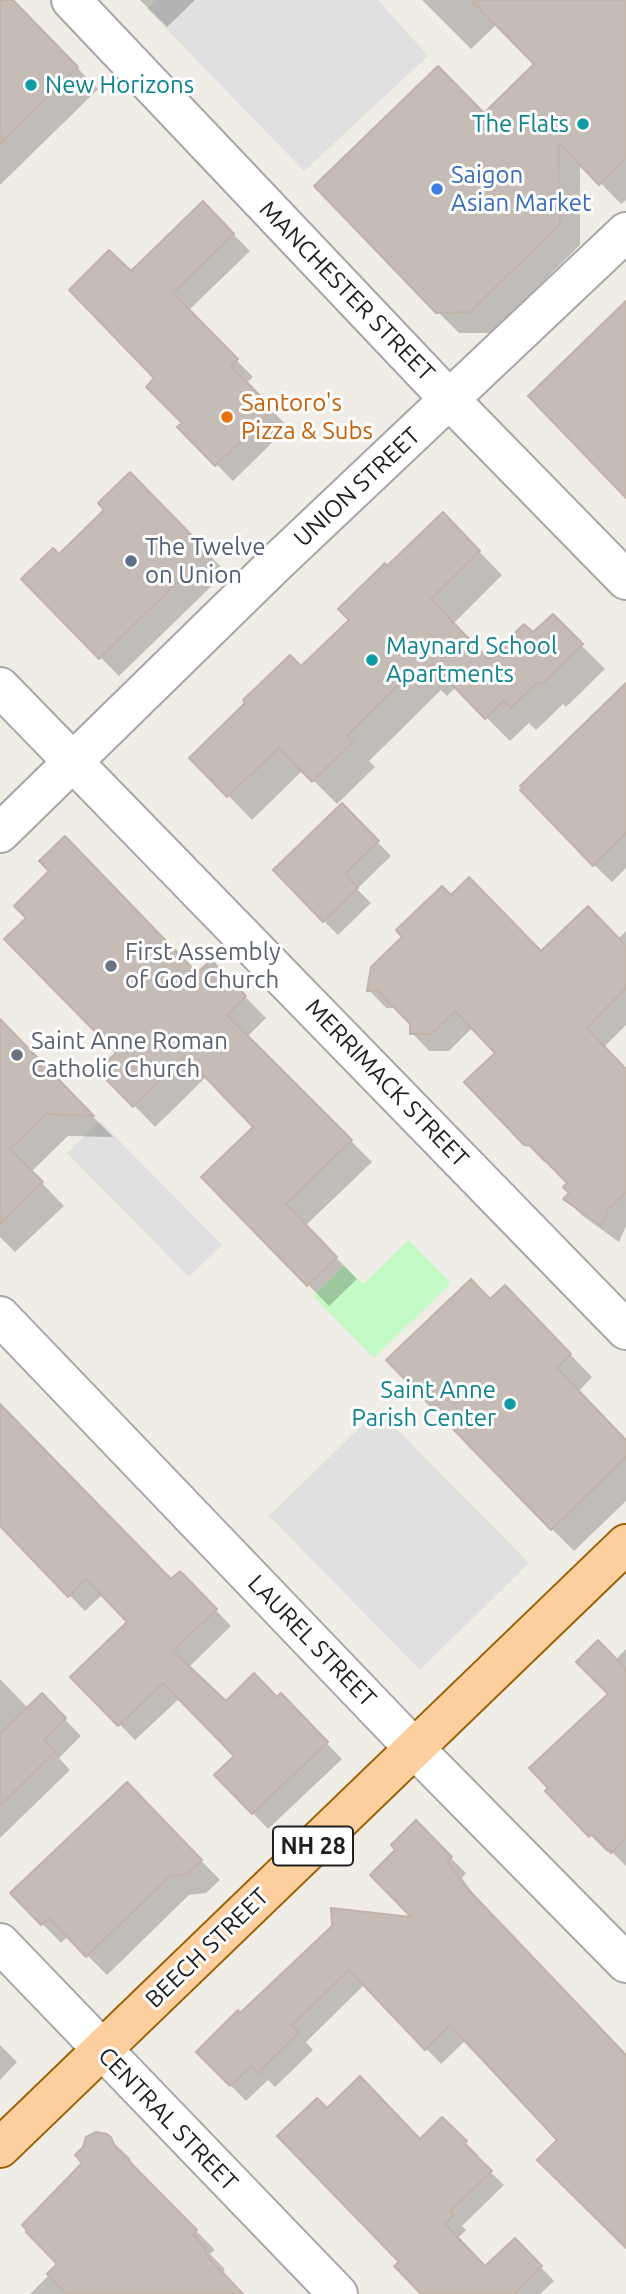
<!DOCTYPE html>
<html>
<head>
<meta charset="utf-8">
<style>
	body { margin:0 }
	canvas { display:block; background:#f0ece6 }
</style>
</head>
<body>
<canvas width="626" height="2294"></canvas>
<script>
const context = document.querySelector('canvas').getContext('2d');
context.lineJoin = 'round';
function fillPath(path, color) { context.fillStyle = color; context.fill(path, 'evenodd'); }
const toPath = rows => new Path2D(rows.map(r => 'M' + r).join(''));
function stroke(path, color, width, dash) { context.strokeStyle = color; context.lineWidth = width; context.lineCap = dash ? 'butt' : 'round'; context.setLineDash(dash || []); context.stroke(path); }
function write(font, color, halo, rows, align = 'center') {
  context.font = font + ' Ubuntu,sans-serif'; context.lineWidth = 6; context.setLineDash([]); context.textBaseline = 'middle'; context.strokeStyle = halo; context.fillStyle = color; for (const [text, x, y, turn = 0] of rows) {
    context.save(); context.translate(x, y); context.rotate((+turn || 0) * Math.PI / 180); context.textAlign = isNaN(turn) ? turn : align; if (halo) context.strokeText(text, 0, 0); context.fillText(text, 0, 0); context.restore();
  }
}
fillPath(toPath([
	[409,1240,451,1283,374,1358,313,1296,344,1266,363,1284]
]), '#c3fac5');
fillPath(toPath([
	[157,0,378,0,428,56,304,171,147,9],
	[100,1121,222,1245,189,1277,67,1153],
	[378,1410,529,1563,420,1670,269,1516]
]), '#e0e0e0');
fillPath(toPath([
	[0,0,11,0,98,89,0,185],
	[140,0,195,0,167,27],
	[422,0,626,0,626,200,621,204,580,162,580,245,491,333,459,333,438,312,484,115,537,64,497,24,471,49],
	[203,204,250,251,188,311,253,377,246,383,288,427,233,481,180,427,184,423,157,378,131,273],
	[130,475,226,572,119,676,23,579,59,557,107,510],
	[466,538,502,575,453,624,489,661,533,635,552,616,605,669,566,707,563,704,536,730,529,723,510,741,456,687,447,696,441,690,369,761,375,767,337,804,303,770,252,820,192,758,302,668,351,620,387,568],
	[626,689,626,868,612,882,594,865],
	[342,806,391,856,357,889,371,903,338,935,324,921],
	[451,897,542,953,618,939,626,931,626,1025,604,1047,626,1070,626,1226,619,1242,583,1216,565,1199,571,1194,569,1183,549,1163,544,1162,467,1083,497,1053,473,1027,449,1051,429,1051,412,1033,411,1023,397,1008,386,1008,369,990],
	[211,962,266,1018,247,1037,372,1162,305,1226,357,1279,329,1306,203,1177,256,1127,207,1076,155,1127,100,1070],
	[0,1021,113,1137,68,1136,31,1172,64,1206,15,1252,0,1237],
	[490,1301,527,1310,592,1377,578,1392,626,1442,626,1501,574,1551,552,1529],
	[0,1403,22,1426,21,1428,172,1581,180,1573,231,1626,188,1668,226,1703,277,1699,281,1696,342,1759,268,1829,217,1775,236,1756,180,1698,135,1740,73,1677,130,1622,103,1594,85,1611,0,1524],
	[626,1649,626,1866,610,1850,607,1852,547,1791,610,1694,615,1660],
	[0,1679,29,1709,42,1696,81,1736,59,1758,70,1770,0,1838],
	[145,1803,220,1880,206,1893,189,1895,107,1975,68,1936,61,1943,12,1893],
	[416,1823,466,1873,462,1878,480,1903,626,2055,626,2245,560,2140,466,2040,441,2064,365,1984,306,2042,313,2050,275,2087,268,2080,246,2101,198,2052,240,2015,416,1920,398,1850],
	[0,2045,17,2062,0,2080],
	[327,2110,420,2141,442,2119,479,2156,476,2158,504,2185,462,2226,466,2230,457,2239,485,2268,515,2240,554,2281,540,2294,423,2294,402,2262],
	[110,2139,130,2158,134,2168,215,2250,210,2254,224,2268,225,2277,241,2294,30,2294,60,2264]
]), '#0003');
const building = toPath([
	[0,0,13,0,78,67,0,144,0,0],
	[471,0,626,0,626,158,599,185,559,143,560,224,470,312,436,313,314,186,438,66,484,113,534,64,471,0],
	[203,201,234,234,173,293,238,359,231,366,273,409,215,466,177,427,182,423,146,387,154,378,69,290,109,250,131,271,203,201],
	[626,301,626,498,528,396,626,301],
	[130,472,208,552,99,659,21,579,53,548,59,554,104,510,98,503,130,472],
	[443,512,480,551,431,599,488,659,524,624,533,632,553,614,583,644,541,685,538,682,511,708,504,700,485,719,432,664,422,674,416,668,347,736,353,742,312,782,279,748,227,797,189,758,245,703,243,700,290,655,301,666,349,620,338,609,385,563,387,566,443,512],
	[626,683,626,833,593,866,520,790,523,788,520,786,626,683],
	[342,803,379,841,345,874,358,888,323,922,273,870,342,803],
	[65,836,197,973,211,960,246,996,227,1015,352,1140,286,1204,337,1257,307,1286,201,1177,253,1127,185,1056,133,1107,97,1070,116,1053,4,939,26,918,14,906,49,871,39,861,65,836],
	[469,877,541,951,588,906,626,946,626,988,587,1028,626,1069,626,1192,608,1209,601,1226,563,1199,569,1193,563,1187,567,1183,531,1146,524,1145,464,1082,495,1053,455,1011,431,1034,410,1034,410,1024,378,991,367,991,371,967,402,937,396,930,442,886,451,895,469,877],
	[0,1019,94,1116,46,1114,10,1149,43,1182,0,1224,0,1019],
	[471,1279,490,1299,505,1285,571,1354,557,1368,626,1440,626,1457,551,1530,386,1360,471,1279],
	[0,1404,171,1579,180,1571,217,1609,173,1651,226,1701,254,1673,277,1697,281,1693,328,1742,252,1814,214,1775,234,1756,163,1683,118,1726,70,1677,127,1622,86,1579,68,1597,0,1526,0,1404],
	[598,1640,626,1669,626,1838,611,1853,592,1834,589,1837,545,1791,548,1788,529,1768,608,1694,576,1662,598,1640],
	[42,1693,66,1718,44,1740,55,1752,0,1806,0,1734,42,1693],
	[127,1782,202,1860,186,1875,170,1876,86,1957,49,1918,41,1925,10,1893,127,1782],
	[416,1820,452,1857,447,1861,464,1885,626,2055,626,2248,537,2160,557,2140,450,2025,425,2050,349,1970,292,2025,299,2033,258,2073,251,2066,230,2086,196,2052,238,2010,240,2013,332,1926,331,1908,411,1917,370,1875,395,1850,391,1845,416,1820],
	[360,2076,420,2139,442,2117,467,2141,464,2144,492,2171,450,2211,454,2215,445,2224,485,2266,515,2238,542,2266,513,2294,421,2294,394,2266,399,2262,277,2136,317,2098,327,2108,360,2076],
	[96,2132,107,2134,111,2137,115,2147,197,2230,193,2235,205,2248,207,2256,243,2294,66,2294,47,2274,57,2264,26,2232,27,2230,22,2225,82,2163,75,2155,83,2147,86,2137,96,2132]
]);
fillPath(building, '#c5bcb5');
stroke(building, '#c2b2a8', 2);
const street = toPath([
	[71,0,450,400,626,580],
	[0,687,626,1330],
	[0,833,275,564,626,232],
	[0,1316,414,1748,626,1963],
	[0,1943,338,2294]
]);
const primary = toPath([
	[0,2148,626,1544]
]);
stroke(street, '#a7a7a7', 42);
stroke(primary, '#9c5f00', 42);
stroke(street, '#fff', 38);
stroke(primary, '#fdcf9f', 38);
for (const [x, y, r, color] of [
	[31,85,7,"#0f9aa8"],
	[583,124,7,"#0f9aa8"],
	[437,189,7,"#3f7fe0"],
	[227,417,7,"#e8710a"],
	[131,561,7,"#5c6f8a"],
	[372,660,7,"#0f9aa8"],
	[111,966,7,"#6b7280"],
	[17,1055,7,"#6b7280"],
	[510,1404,7,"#0f9aa8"]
]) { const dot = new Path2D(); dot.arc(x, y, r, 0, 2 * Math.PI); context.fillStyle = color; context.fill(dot); stroke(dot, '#fff', 2.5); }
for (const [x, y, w] of [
	[313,1846,80]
]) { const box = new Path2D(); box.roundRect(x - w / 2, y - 19.5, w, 39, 5); context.fillStyle = '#fff'; context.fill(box); stroke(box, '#202020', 2); }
write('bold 23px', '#202020', null, [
	["NH 28",313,1846]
]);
write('24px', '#0d838f', '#fff', [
	["New Horizons",45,85],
	["The Flats",569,124,"right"],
	["Maynard School",386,646],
	["Apartments",386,674],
	["Saint Anne",496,1390,"right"],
	["Parish Center",496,1418,"right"]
], 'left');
write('24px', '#366cbe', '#fff', [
	["Saigon",451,175],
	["Asian Market",451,203]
], 'left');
write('24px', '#202020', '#fff', [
	["MANCHESTER STREET",347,291,46],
	["UNION STREET",357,487,-43],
	["MERRIMACK STREET",387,1083,46],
	["LAUREL STREET",312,1641,46],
	["BEECH STREET",207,1948,-44],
	["CENTRAL STREET",168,2119,46]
]);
write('24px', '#c56008', '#fff', [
	["Santoro's",241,403],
	["Pizza & Subs",241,431]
], 'left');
write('24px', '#4e5e75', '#fff', [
	["The Twelve",145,547],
	["on Union",145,575]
], 'left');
write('24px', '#5b616d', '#fff', [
	["First Assembly",125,952],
	["of God Church",125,980],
	["Saint Anne Roman",31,1041],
	["Catholic Church",31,1069]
], 'left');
</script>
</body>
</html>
